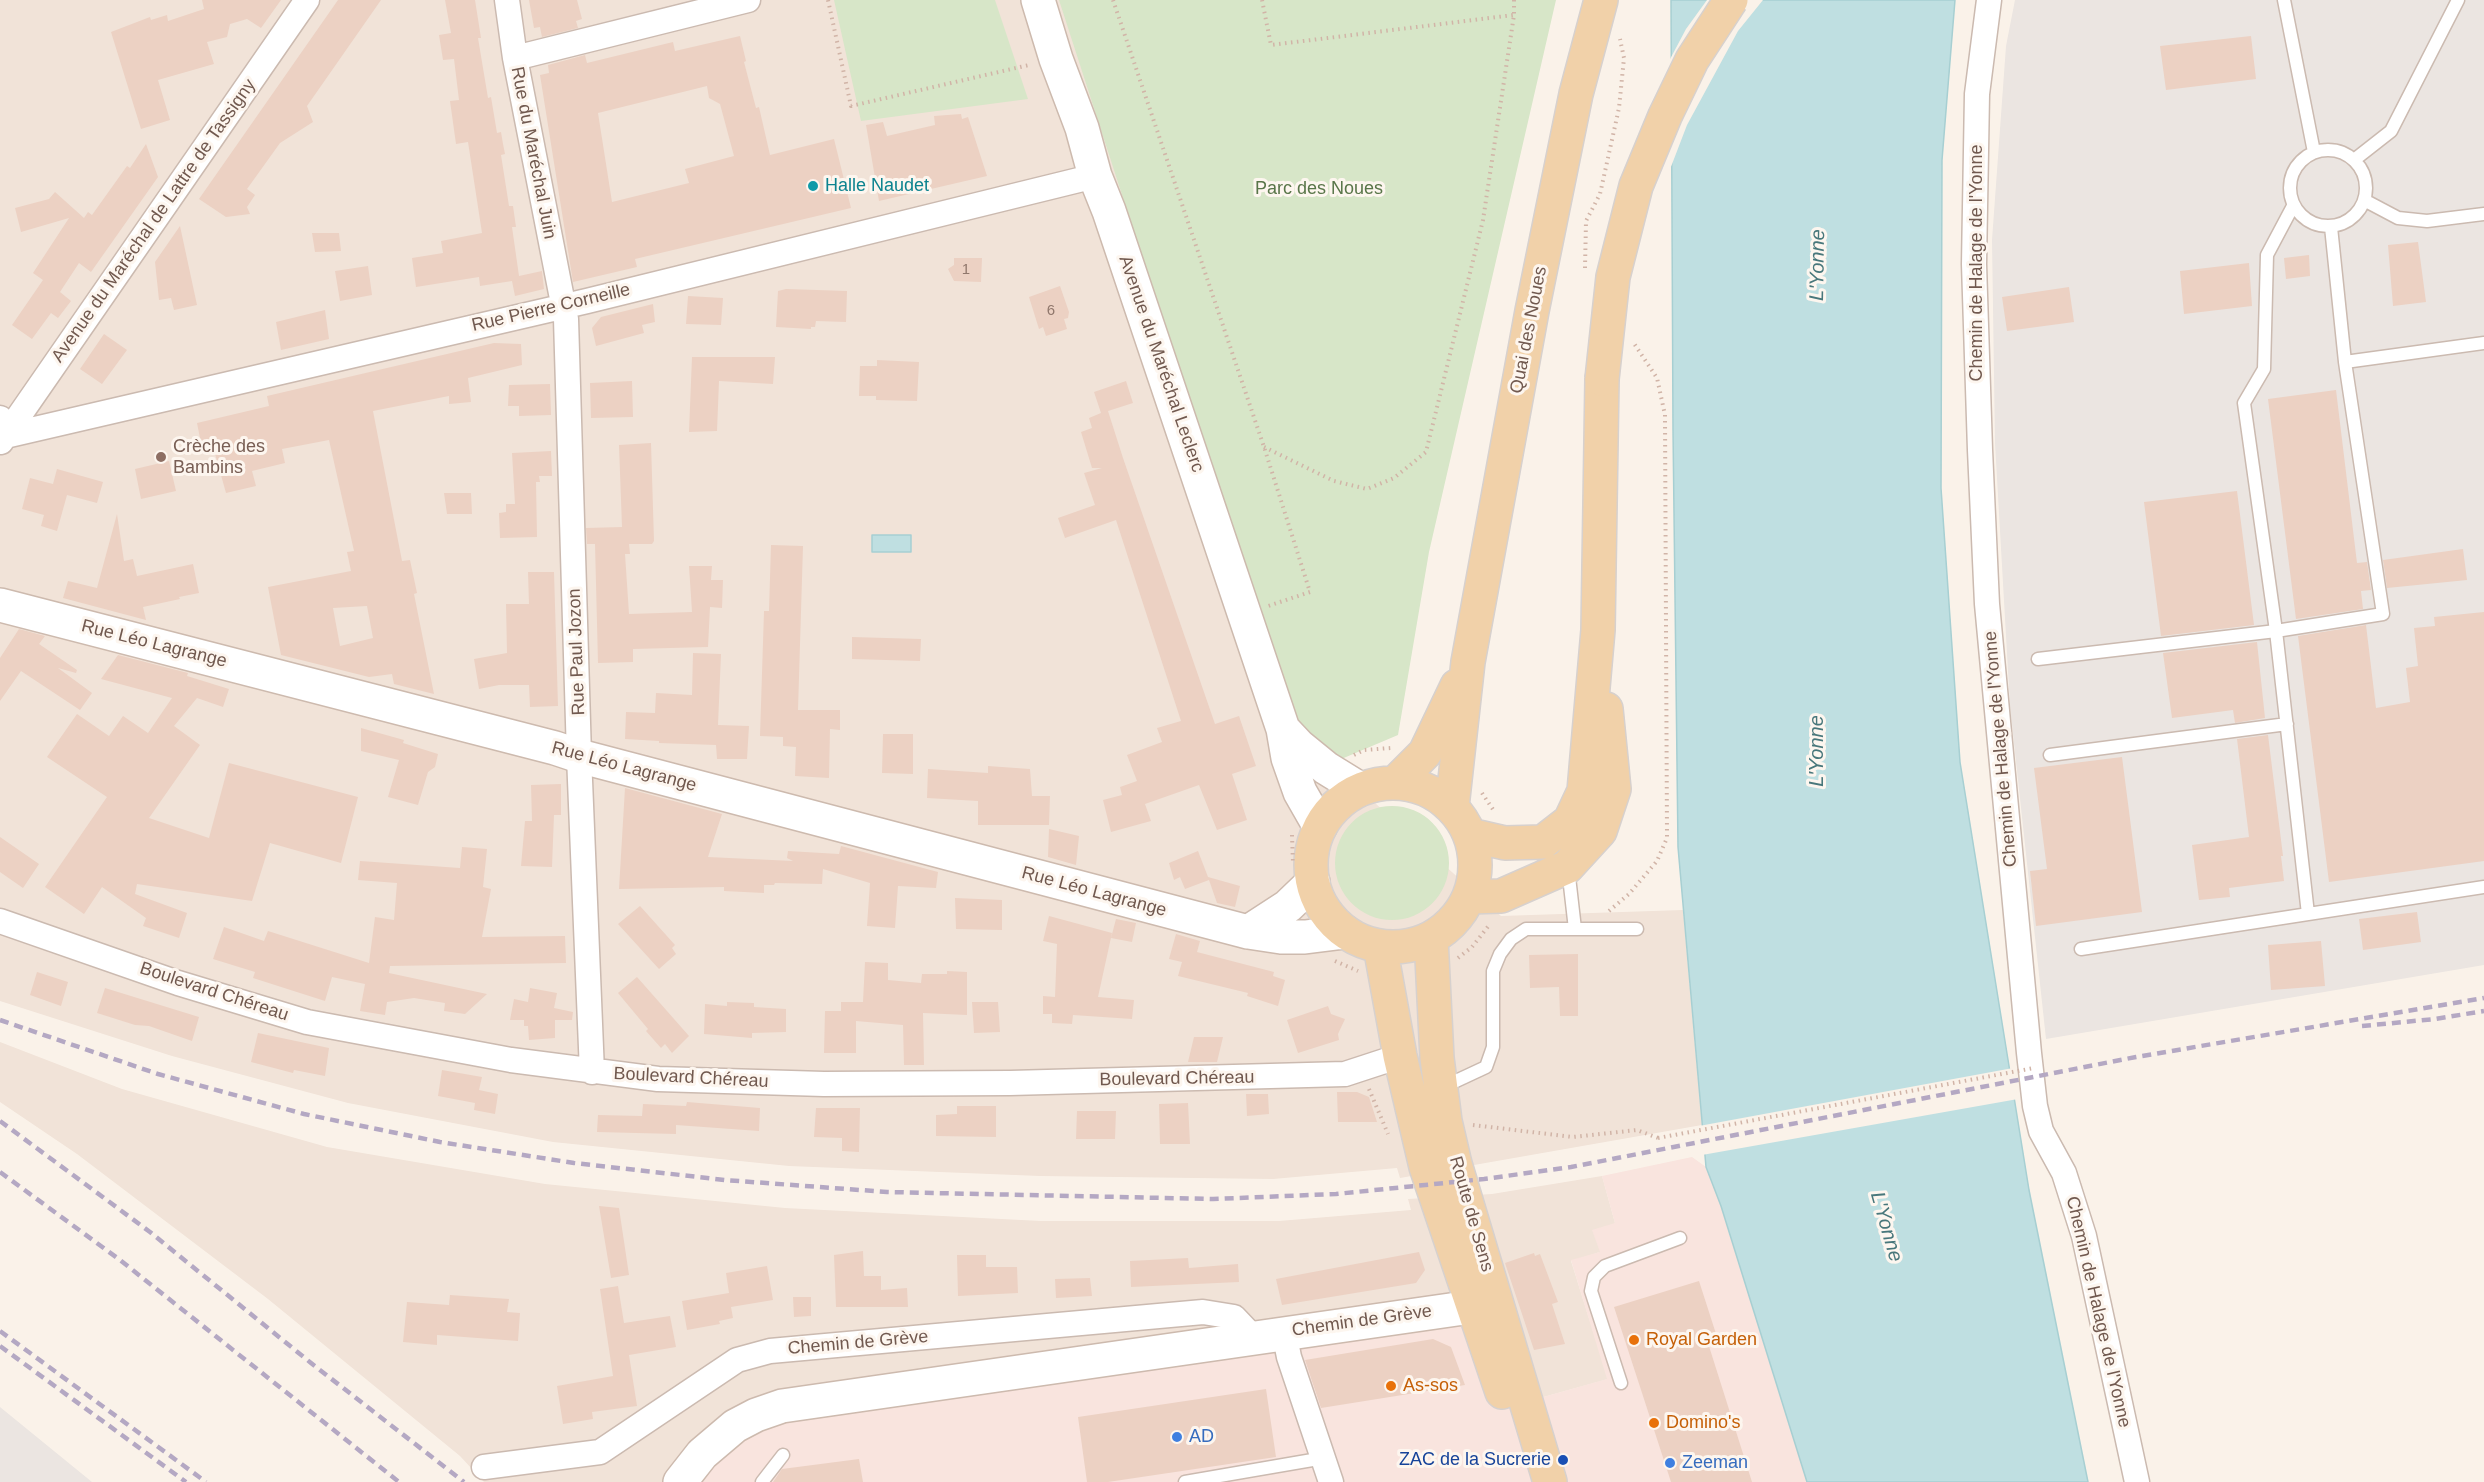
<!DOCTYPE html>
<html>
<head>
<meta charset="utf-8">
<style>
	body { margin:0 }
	canvas { display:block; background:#faf2e9 }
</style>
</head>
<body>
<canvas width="2484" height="1482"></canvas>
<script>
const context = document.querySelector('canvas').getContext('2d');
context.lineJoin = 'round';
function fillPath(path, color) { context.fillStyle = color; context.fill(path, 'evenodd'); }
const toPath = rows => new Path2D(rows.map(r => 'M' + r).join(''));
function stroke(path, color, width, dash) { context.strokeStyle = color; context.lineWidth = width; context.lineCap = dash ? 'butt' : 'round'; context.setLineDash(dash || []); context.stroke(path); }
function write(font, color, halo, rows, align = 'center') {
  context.font = font + ' Arial,sans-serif'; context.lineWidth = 6; context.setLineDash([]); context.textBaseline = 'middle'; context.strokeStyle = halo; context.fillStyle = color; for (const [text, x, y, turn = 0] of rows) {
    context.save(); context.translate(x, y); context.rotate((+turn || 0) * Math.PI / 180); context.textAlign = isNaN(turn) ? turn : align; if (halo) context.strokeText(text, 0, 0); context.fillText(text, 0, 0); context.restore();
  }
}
fillPath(toPath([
	[0,0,1068,0,1327,760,1501,916,1683,910,1702,1125,1400,1178,1397,1168,1273,1179,1040,1176,789,1166,553,1142,348,1103,172,1056,0,1001],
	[0,1042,122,1089,327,1147,545,1184,785,1208,1041,1221,1279,1221,1411,1210,1408,1199,1492,1194,1602,1176,1615,1223,1600,1252,1571,1261,1608,1379,1540,1398,701,1482,484,1482,460,1456,268,1299,77,1154,0,1102]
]), '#f1e3d8');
fillPath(toPath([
	[1692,1157,1706,1167,1721,1206,1807,1482,701,1482,747,1429,1464,1324,1540,1398,1607,1379,1571,1260,1600,1252,1592,1230,1615,1223,1602,1176]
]), '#f9e4de');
fillPath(toPath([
	[2015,0,2484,0,2484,965,2046,1039,2010,706,1995,443,1992,240,2006,46],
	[0,1407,92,1482,0,1482]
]), '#ebe5e1');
fillPath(toPath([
	[834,0,995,0,1028,99,861,121],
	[1059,0,1556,0,1429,552,1398,735,1313,771,1244,572],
	'1335 863a57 57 0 1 1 114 0a57 57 0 1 1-114 0Z'
]), '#d7e6c8');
const water = toPath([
	[1671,0,1955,0,1942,160,1941,488,1960,762,2029,1190,2088,1482,1807,1482,1721,1206,1706,1167,1678,847,1673,430,1671,0],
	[872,535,911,535,911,552,872,552,872,535]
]);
fillPath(water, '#bfdfe1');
stroke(water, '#a7cfd2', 1.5);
fillPath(toPath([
	[1707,0,1763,0,1738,31,1687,125,1669,172,1668,63,1686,29],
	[2013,1068,2018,1099,1702,1155,1699,1126]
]), '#faf2e9');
fillPath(toPath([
	[202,0,281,0,261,28,247,19,230,24,227,37,207,42,214,64,158,80,170,120,141,129,111,32,150,17,151,20,167,15,168,21,204,9],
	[338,0,381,0,307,106,313,122,280,143,247,189,255,195,247,207,250,214,226,217,199,199],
	[445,0,475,0,481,38,478,38,488,98,491,97,497,133,501,132,503,144,505,154,501,155,509,206,513,206,516,227,512,227,519,276,542,271,544,289,515,296,512,281,480,286,479,277,416,287,412,258,443,253,441,241,482,233,468,142,456,144,450,101,459,100,454,59,443,60,439,35,451,33],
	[529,0,577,0,582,19,576,21,578,28,542,37,540,27,534,28],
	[740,36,746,61,744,62,756,108,759,107,770,155,834,139,851,208,635,259,637,267,573,282,540,75,549,73,548,65,585,55,587,63,673,42,675,51],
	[707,86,709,98,720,104,734,156,685,169,689,183,612,202,598,113],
	[2251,36,2256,79,2166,90,2160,46],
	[961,114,962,119,968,117,987,176,879,201,866,125,883,122,887,136,935,125,934,116],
	[146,144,158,177,91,272,79,263,60,292,71,301,58,318,51,313,32,339,12,325,43,280,33,273,69,218,21,232,15,208,49,199,55,192,84,218,88,212,92,215,127,166,130,168],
	[180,226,197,305,174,310,171,298,159,300,155,262],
	[312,233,339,233,341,251,315,252],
	[2418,242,2426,302,2393,306,2388,245],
	[2309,255,2310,276,2286,279,2284,258],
	[954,258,982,258,981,282,954,281,948,269,954,265],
	[2249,263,2252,306,2184,314,2180,271],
	[368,266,372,295,340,301,335,271],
	[1060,286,1069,312,1068,318,1064,319,1067,329,1046,336,1043,327,1039,329,1029,297],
	[2069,287,2074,322,2007,331,2002,297],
	[786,289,847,291,846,322,816,321,815,327,811,327,811,329,776,327,778,291],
	[688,296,723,298,721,325,686,324],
	[653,304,655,322,642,325,644,333,596,346,592,328,601,317],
	[325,310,329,339,281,350,276,322],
	[104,334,127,350,102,384,80,369],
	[494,343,521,344,522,365,468,378,471,402,449,404,449,396,373,411,402,561,410,560,417,593,414,594,434,694,394,684,392,674,369,677,281,655,268,587,351,571,347,552,354,551,329,440,282,449,285,463,252,471,256,486,226,493,214,450,203,453,197,423,269,406,267,396],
	[367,606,373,638,340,646,333,608],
	[692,357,775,357,773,384,719,381,717,431,689,432],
	[877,360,919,362,917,401,876,400,876,396,859,396,860,366,877,366],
	[632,381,633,417,591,418,590,383],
	[1126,381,1133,403,1108,411,1123,458,1215,724,1239,716,1256,766,1232,774,1247,820,1217,830,1199,785,1145,804,1151,821,1111,832,1103,800,1122,795,1120,787,1137,781,1127,755,1162,742,1157,728,1181,721,1116,520,1065,538,1058,518,1095,505,1084,473,1102,468,1092,468,1081,432,1092,428,1089,418,1101,413,1094,392],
	[550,384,551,415,519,416,519,406,508,406,509,385],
	[2336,390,2357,563,2367,562,2371,590,2361,591,2363,609,2296,619,2268,399],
	[651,443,654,541,652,544,629,544,630,554,625,554,629,614,692,612,689,566,712,566,711,580,723,580,722,608,710,607,708,647,633,649,633,662,598,663,595,544,587,544,586,528,622,527,619,445],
	[551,451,552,476,539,476,540,482,536,482,537,537,500,538,499,513,506,512,506,504,515,504,512,453],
	[169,461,176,491,141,499,135,469],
	[57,469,103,482,97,503,67,495,57,531,41,526,44,515,22,509,30,478,53,484],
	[2237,491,2254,625,2161,636,2144,502],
	[444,493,471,493,472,514,447,514],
	[117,514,124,561,133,559,137,576,193,564,199,593,179,597,180,599,143,607,146,620,63,598,68,581,97,588],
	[771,545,803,546,798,710,840,710,840,730,830,729,829,778,795,776,796,747,783,746,783,737,760,736,764,611,769,611],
	[2463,549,2467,580,2387,588,2383,560],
	[528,572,554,572,558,706,530,707,529,685,499,685,479,689,474,659,507,653,506,604,529,604],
	[2484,612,2484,861,2329,882,2298,636,2366,625,2376,708,2410,702,2406,668,2418,666,2414,628,2435,626,2434,617],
	[19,629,45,636,39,644,77,670,76,673,58,668,92,693,80,710,21,671,0,701,0,658],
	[852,637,921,639,920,661,852,659],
	[2257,642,2265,718,2235,723,2233,710,2172,718,2163,653],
	[693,653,721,654,718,725,749,726,747,759,717,759,716,745,659,743,659,741,625,739,626,712,655,713,656,693,692,695],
	[118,655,188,673,187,676,229,689,223,707,197,698,174,726,200,745,149,818,209,838,229,763,358,797,341,863,270,843,252,901,137,884,135,894,187,913,179,938,143,926,146,918,102,887,84,914,45,887,107,797,47,757,77,714,109,736,123,716,148,733,172,698,101,679],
	[361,728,404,740,403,743,438,754,435,767,428,772,418,805,388,797,399,760,361,751],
	[883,734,913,734,913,774,882,773],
	[2268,735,2283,856,2281,856,2284,881,2229,888,2230,897,2199,900,2192,845,2249,837,2237,739],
	[2122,757,2142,912,2036,926,2030,871,2047,869,2034,768],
	[988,766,1030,769,1032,796,1050,796,1049,825,978,825,978,801,927,798,928,769,988,773],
	[561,784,561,815,554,815,552,867,521,866,525,821,532,821,531,785],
	[625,788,722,814,708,857,793,861,787,858,788,851,839,854,841,846,938,872,936,888,898,886,895,928,867,926,870,883,823,869,822,884,775,883,774,885,764,885,764,893,724,891,724,887,619,889],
	[1049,829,1079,836,1076,865,1048,857],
	[0,837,39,864,23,888,0,872],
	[462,847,487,849,483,887,491,889,482,937,565,936,566,963,390,966,389,973,487,994,465,1014,444,1011,445,1003,414,998,387,1002,385,1015,360,1011,365,984,332,977,325,1001,253,978,255,972,213,959,224,927,264,941,268,931,369,963,375,917,394,920,397,883,358,880,360,861,460,868],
	[1198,851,1208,877,1240,886,1235,907,1217,903,1209,880,1185,889,1180,877,1174,880,1169,863],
	[955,898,1002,900,1002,930,956,929],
	[640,906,675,945,672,948,676,954,659,969,618,924],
	[2417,912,2421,942,2363,950,2359,919],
	[1049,916,1112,933,1098,997,1134,1000,1132,1019,1073,1015,1072,1024,1052,1023,1052,1014,1043,1014,1043,996,1055,997,1057,944,1043,941],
	[1116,919,1136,923,1132,942,1111,938],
	[1176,934,1200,941,1197,952,1274,972,1273,976,1285,980,1278,1006,1247,996,1248,993,1178,976,1182,962,1169,959],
	[2321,941,2325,986,2271,990,2268,945],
	[1578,954,1578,1016,1560,1016,1559,987,1530,988,1529,955],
	[865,962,888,963,888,980,921,983,922,974,947,974,947,971,967,972,967,1015,923,1013,924,1065,904,1065,903,1025,856,1021,856,1053,824,1053,825,1011,841,1011,841,1002,863,1002],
	[37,972,68,982,61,1006,30,995],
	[637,977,689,1036,672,1053,665,1044,661,1048,646,1031,648,1029,618,993],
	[105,988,199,1017,192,1041,149,1026,135,1025,97,1013],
	[530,988,557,993,554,1008,573,1012,572,1020,555,1020,555,1038,529,1040,528,1026,524,1026,524,1020,510,1020,514,999,528,1002],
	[727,1002,754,1003,754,1007,786,1009,786,1032,752,1033,752,1038,704,1034,705,1004,727,1006],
	[972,1002,998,1002,1000,1032,974,1033],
	[1328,1006,1331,1014,1345,1019,1338,1034,1339,1040,1298,1053,1287,1020],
	[258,1033,329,1048,325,1076,294,1070,293,1073,251,1062],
	[1194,1037,1223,1037,1217,1062,1188,1062],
	[442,1070,482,1077,479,1090,498,1094,495,1114,474,1110,475,1103,438,1096],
	[1337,1092,1357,1092,1369,1097,1377,1122,1338,1122],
	[1246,1094,1268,1094,1269,1114,1247,1116],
	[687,1102,760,1108,759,1131,676,1125,676,1134,597,1132,598,1115,642,1116,643,1104,686,1106],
	[1188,1103,1190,1144,1160,1144,1159,1104],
	[957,1106,996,1106,996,1137,936,1136,936,1115,957,1114],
	[816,1108,860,1108,859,1152,842,1151,842,1138,814,1137],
	[1077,1111,1116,1111,1115,1139,1076,1139],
	[599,1206,619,1208,629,1275,611,1278],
	[863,1251,864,1276,881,1276,881,1290,907,1288,908,1307,836,1307,834,1255],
	[1419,1252,1425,1270,1416,1283,1282,1305,1276,1279],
	[1534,1253,1535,1256,1540,1254,1558,1302,1552,1304,1565,1344,1534,1350,1505,1263],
	[957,1255,986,1255,986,1267,1017,1267,1018,1293,958,1296],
	[1188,1258,1189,1268,1238,1264,1239,1282,1131,1287,1130,1261],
	[767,1266,773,1300,731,1307,733,1318,719,1321,720,1324,687,1330,682,1301,729,1293,726,1273],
	[1090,1278,1092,1296,1056,1298,1055,1279],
	[1699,1281,1718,1340,1708,1343,1752,1482,1671,1482,1614,1307],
	[618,1286,624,1323,670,1316,676,1347,629,1355,637,1406,592,1412,593,1419,563,1424,557,1386,613,1376,600,1289],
	[450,1295,509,1299,507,1312,520,1313,518,1341,437,1335,437,1345,403,1342,407,1302,449,1305],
	[793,1297,811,1297,811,1316,794,1317],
	[1433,1339,1451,1347,1465,1385,1321,1408,1305,1360],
	[1266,1389,1276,1457,1108,1482,1087,1482,1078,1417],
	[859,1459,863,1482,773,1482,782,1469]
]), '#ecd1c3');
const lane = toPath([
	[2284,0,2314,152],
	'2290 188a38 38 0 1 1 76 0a38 38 0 1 1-76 0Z',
	[2354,160,2391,131,2458,0],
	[2364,200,2398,218,2427,221,2484,214],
	[2293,206,2267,255,2264,369,2244,403,2276,631,2383,614,2345,362],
	[2331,227,2345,362,2484,343],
	[2038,659,2276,631,2308,914],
	[2050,755,2287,724],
	[1568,868,1575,929],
	[2081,949,2484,887],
	[1456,1081,1486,1067,1493,1047,1493,971,1500,954,1511,939,1526,929,1637,929],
	[1621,1383,1591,1291,1594,1277,1605,1266,1680,1238],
	[762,1482,783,1455],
	[1185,1482,1324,1458]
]);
const street = toPath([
	[507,0,515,58,566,319,579,756,592,1072],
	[1989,0,1977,94,1974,264,1980,450,1987,604,2029,1053,2035,1106,2041,1131,2064,1173,2084,1236,2137,1482],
	[515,58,748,0],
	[0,418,5,436,587,301,1095,176],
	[1,442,307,0],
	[0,921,178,983,307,1022,511,1060,658,1079,824,1084,1010,1083,1345,1074,1400,1056],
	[1284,1332,1289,1357,1331,1482],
	[484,1467,600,1452,737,1360,770,1351,1203,1312,1234,1317,1253,1337]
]);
const secondary = toPath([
	[1038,0,1056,59,1082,128,1095,176,1109,211,1283,729,1288,758,1300,792,1320,827],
	[0,605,555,748,579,756,1248,932,1281,937,1305,937,1345,932],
	[1283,729,1299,746,1326,768,1360,789],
	[1248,932,1288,906,1313,882],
	[680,1482,702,1454,735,1426,756,1415,782,1406,1471,1307]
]);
const primary = toPath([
	[1396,782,1425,753,1457,686],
	'1311 865a82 82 0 1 1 164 0a82 82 0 1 1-164 0Z',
	[1452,807,1468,662,1532,311,1576,94,1601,0],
	[1470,835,1505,843,1543,842,1570,821,1584,791,1598,630,1602,379],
	[1469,897,1501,896,1567,867,1600,831,1614,789,1606,709],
	[1431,938,1437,1058,1445,1121,1455,1164,1550,1482],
	[1380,946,1400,1056,1426,1167,1502,1392]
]);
stroke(lane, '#cbbab0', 15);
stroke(street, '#cbbab0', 27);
stroke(secondary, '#cdbaae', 36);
stroke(primary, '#d7d1ce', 36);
stroke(toPath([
	[828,0,851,106,1029,65],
	[1113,0,1264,447,1310,592,1268,606],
	[1262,0,1271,45,1514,15],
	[1585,268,1586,221,1600,194,1619,108,1624,58,1620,39],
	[1264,447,1334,481,1367,489,1394,478,1426,452,1483,220,1514,15,1514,0],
	[1354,755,1364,750,1391,748],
	[1482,793,1494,811],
	[1292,835,1293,863],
	[1609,911,1629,894,1657,861,1667,838,1665,415,1657,378,1633,342],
	[1458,958,1472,947,1490,924],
	[1335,961,1358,971],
	[1369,1089,1388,1134],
	[1473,1125,1573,1137,1637,1130,1658,1138]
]), '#d1b4a7', 4, [1.5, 4.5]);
stroke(lane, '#fff', 12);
stroke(street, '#fff', 24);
stroke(secondary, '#fff', 33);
stroke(primary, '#f1d1a9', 33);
stroke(toPath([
	[0,1020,158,1074,304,1114,440,1142,574,1163,725,1180,887,1192,1213,1199,1336,1194,1484,1179,1571,1167,2136,1057,2484,998],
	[2362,1026,2435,1019,2484,1011],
	[0,1121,150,1232,311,1363,464,1482],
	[0,1172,120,1260,399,1482],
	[0,1331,206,1482],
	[0,1346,186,1482]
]), '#b4a8c3', 4.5, [9, 6]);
const primaryBridge = toPath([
	[1602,379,1613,277,1636,186,1665,116,1692,60,1731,0]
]);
stroke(primaryBridge, '#d7d1ce', 36, []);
stroke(toPath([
	[1658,1138,2034,1068]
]), '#d1b4a7', 4, [1.5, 4.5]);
stroke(primaryBridge, '#f1d1a9', 33);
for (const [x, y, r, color] of [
	[813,186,6,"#0f9aa8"],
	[161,457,6,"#8d6e63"],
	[1634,1340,6,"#e8710a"],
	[1391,1386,6,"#e8710a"],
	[1654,1423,6,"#e8710a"],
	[1177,1437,6,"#3f7fe0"],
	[1563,1460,6,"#1a4fb4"],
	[1670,1463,6,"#3f7fe0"]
]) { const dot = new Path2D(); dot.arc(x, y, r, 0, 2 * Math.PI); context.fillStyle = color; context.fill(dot); stroke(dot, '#fdf6ef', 2); }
write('15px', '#90776c', null, [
	["1",966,270],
	["6",1051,311]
]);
write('18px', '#71594f', '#fdf6ef', [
	["Rue du Maréchal Juin",533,153,79],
	["Avenue du Maréchal de Lattre de Tassigny",154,221,-55],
	["Chemin de Halage de l'Yonne",1977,263,-90],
	["Rue Pierre Corneille",551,308,-13],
	["Quai des Noues",1529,330,-79],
	["Avenue du Maréchal Leclerc",1161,364,71],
	["Rue Léo Lagrange",154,644,14],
	["Rue Paul Jozon",577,652,-92],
	["Chemin de Halage de l'Yonne",2001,749,-95],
	["Rue Léo Lagrange",624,767,15],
	["Rue Léo Lagrange",1094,892,15],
	["Boulevard Chéreau",214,992,18],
	["Boulevard Chéreau",691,1078,3],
	["Boulevard Chéreau",1177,1079,-1],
	["Route de Sens",1471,1214,74],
	["Chemin de Halage de l'Yonne",2098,1312,77],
	["Chemin de Grève",1362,1321,-8],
	["Chemin de Grève",858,1343,-5]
]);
write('18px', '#0d838f', '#fdf6ef', [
	["Halle Naudet",825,186]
], 'left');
write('18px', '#597649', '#fdf6ef', [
	["Parc des Noues",1319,189]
]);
write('18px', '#785e54', '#fdf6ef', [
	["Crèche des",173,447],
	["Bambins",173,468]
], 'left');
write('18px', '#c56008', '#fdf6ef', [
	["Royal Garden",1646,1340],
	["As-sos",1403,1386],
	["Domino's",1666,1423]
], 'left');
write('18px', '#366cbe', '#fdf6ef', [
	["AD",1189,1437],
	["Zeeman",1682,1463]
], 'left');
write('18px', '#164399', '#fdf6ef', [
	["ZAC de la Sucrerie",1551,1460]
], 'right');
write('italic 20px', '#48777b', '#fdf6ef', [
	["L'Yonne",1818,265,-89],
	["L'Yonne",1817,751,-90],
	["L'Yonne",1886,1227,74]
]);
</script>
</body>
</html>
